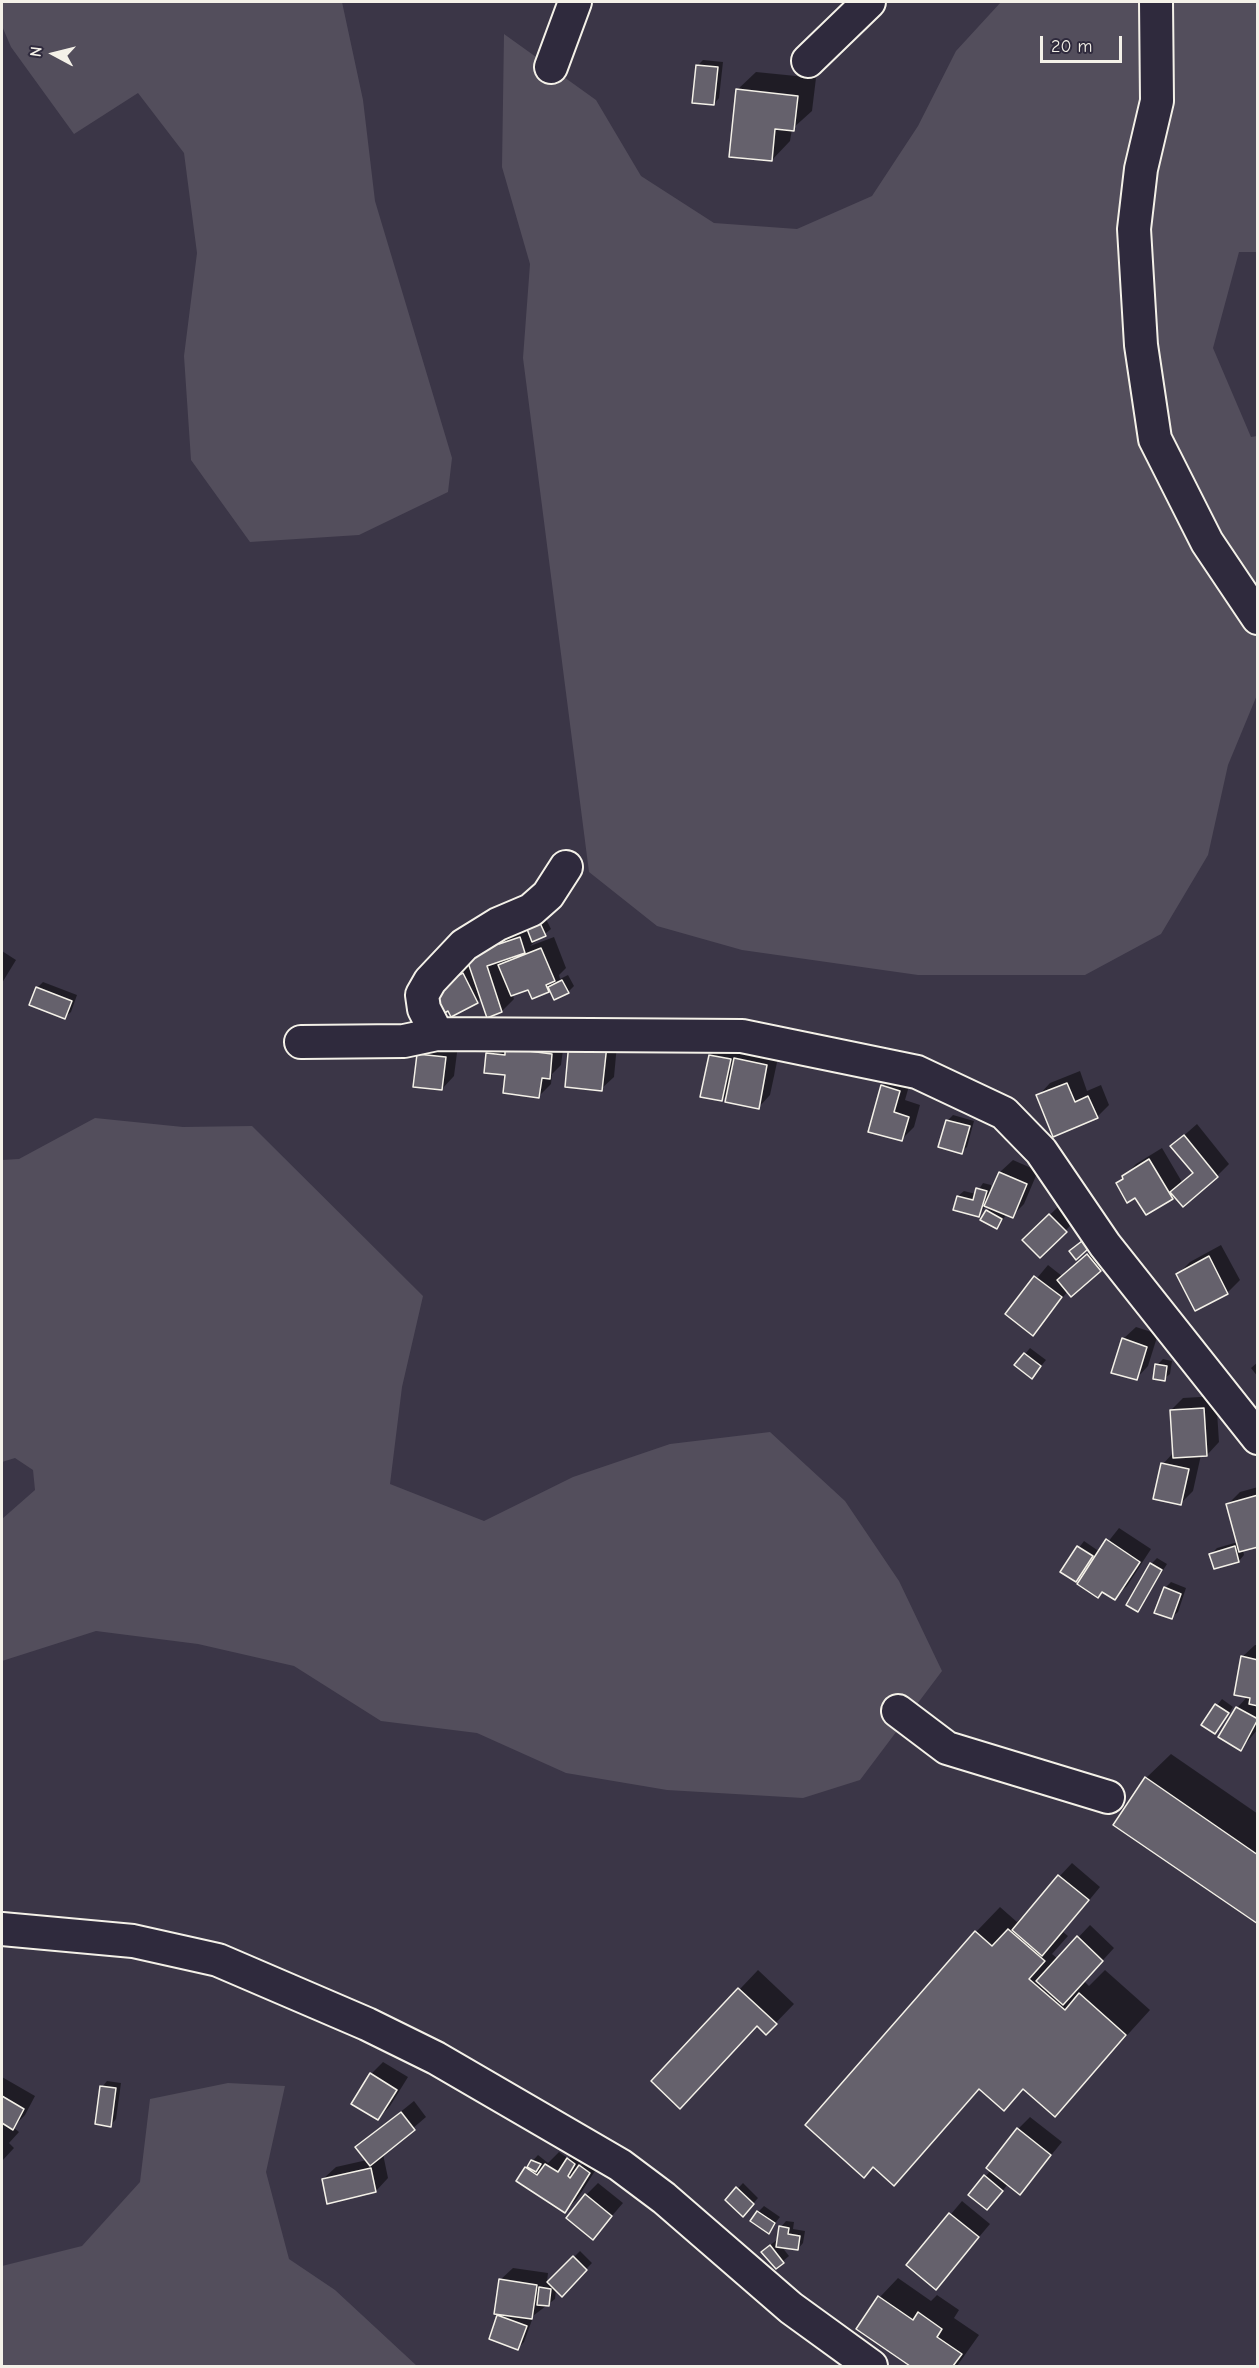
<!DOCTYPE html>
<html>
<head>
<meta charset="utf-8">
<style>
	body { margin:0 }
	#map { position:relative; width:1259px; height:2368px; overflow:hidden; background:#3b3647; font-family:"Comic Neue",sans-serif }
	canvas { display:block }
	.frame { position:absolute; inset:0; border:3px solid #f4f1e8; pointer-events:none }
	.north { position:absolute; left:24px; top:24px; width:60px; height:60px; -webkit-text-stroke:4px #2f2a3d; paint-order:stroke; rotate:277deg; font-size:16px; font-weight:700; line-height:24px; text-align:center; color:#f4f1e8 }
	.north::after { content:''; display:block; margin:auto; width:21px; height:27px; background:#f4f1e8; clip-path:polygon(50% 0,100% 100%,50% 72%,0 100%) }
	.scale { position:absolute; left:1040px; top:36px; width:82px; height:27px; box-sizing:border-box; border:3px solid #f4f1e8; border-top:0; padding-left:8px; font-size:18px; line-height:21px; white-space:nowrap; color:#f4f1e8; -webkit-text-stroke:4px #2f2a3d; paint-order:stroke }
</style>
</head>
<body>
<div id="map">
<canvas width="1259" height="2368"></canvas>
<div class="frame"></div>
<div class="north">N</div>
<div class="scale">20 m</div>
</div>
<script>
const context = document.querySelector('canvas').getContext('2d');
context.lineJoin = 'round';
function fillPath(path, color) { context.fillStyle = color; context.fill(path, 'evenodd'); }
const toPath = rows => new Path2D(rows.map(r => 'M' + r).join(''));
function stroke(path, color, width, dash) { context.strokeStyle = color; context.lineWidth = width; context.lineCap = dash ? 'butt' : 'round'; context.setLineDash(dash || []); context.stroke(path); }
fillPath(toPath([
	[2,2,342,2,363,100,375,201,452,458,448,492,359,535,250,542,191,460,184,356,197,253,184,153,138,93,74,134,11,47,2,26],
	[1001,2,1257,2,1257,252,1239,252,1213,348,1251,437,1257,436,1257,695,1228,765,1208,855,1161,934,1085,975,918,975,742,950,657,926,589,872,523,358,530,264,502,167,504,34,596,100,641,176,714,223,797,229,872,196,918,126,956,51],
	[95,1118,183,1127,252,1126,423,1296,402,1387,390,1484,484,1521,573,1477,670,1444,770,1432,845,1501,899,1581,942,1671,860,1780,803,1798,667,1790,566,1773,477,1733,381,1721,294,1666,198,1644,96,1631,2,1661,2,1519,35,1490,33,1470,15,1458,2,1462,2,1160,19,1159],
	[228,2083,285,2086,266,2172,289,2259,335,2290,417,2366,2,2366,2,2266,82,2246,140,2182,150,2099]
]), '#534e5c');
fillPath(toPath([
	[703,60,723,62,719,98,714,104,697,66],
	[756,72,816,78,812,111,792,129,790,141,772,160,737,90],
	[546,919,551,929,530,946,554,937,566,968,559,975,560,979,568,975,574,986,568,992,529,988,512,994,514,999,502,1011,482,997,477,1002,441,979,470,965,467,954],
	[2,951,16,960,2,983],
	[43,982,77,995,71,1012,65,1017,37,988],
	[618,1034,614,1077,601,1089,571,1043],
	[500,1041,564,1042,561,1065,552,1074,551,1084,539,1096,506,1074,487,1053],
	[431,1042,458,1045,454,1076,442,1089,419,1054],
	[722,1043,742,1047,741,1053,747,1047,779,1053,770,1095,758,1108,729,1093,722,1100,710,1055],
	[1080,1071,1087,1091,1101,1085,1109,1105,1097,1117,1038,1096,1050,1083],
	[895,1074,911,1079,905,1100,920,1105,914,1127,901,1140,883,1086],
	[953,1115,974,1121,967,1147,961,1152,947,1121],
	[1197,1124,1229,1164,1217,1176,1172,1198,1136,1196,1118,1183,1136,1164,1162,1148,1182,1182,1194,1172,1172,1146],
	[1013,1160,1038,1171,1024,1204,1012,1216,1007,1214,997,1227,987,1211,991,1207,986,1205,979,1215,955,1209,958,1196,964,1191,976,1194,983,1183,991,1185,991,1194,1000,1172],
	[1062,1203,1078,1218,1040,1256,1024,1240],
	[1100,1243,1113,1258,1071,1295,1068,1291,1033,1334,1007,1314,1048,1265,1062,1276],
	[1221,1245,1240,1280,1227,1293,1196,1309,1178,1274,1190,1262],
	[1136,1327,1158,1334,1148,1366,1136,1379,1123,1339],
	[1030,1348,1046,1360,1037,1371,1025,1354],
	[1163,1359,1172,1361,1170,1374,1164,1379,1157,1365],
	[1258,1362,1258,1377,1251,1368],
	[1216,1396,1219,1442,1207,1455,1201,1455,1193,1491,1180,1504,1163,1464,1174,1452,1171,1410,1183,1398],
	[1258,1487,1258,1546,1243,1550,1244,1555,1239,1561,1211,1554,1217,1548,1238,1542,1228,1504,1240,1492],
	[1119,1528,1151,1549,1127,1586,1114,1598,1103,1591,1098,1597,1089,1569,1086,1567,1075,1580,1062,1571,1084,1541,1100,1552],
	[1157,1558,1167,1564,1138,1610,1151,1564],
	[1171,1582,1186,1588,1178,1612,1172,1617,1165,1588],
	[1255,1645,1258,1645,1258,1729,1241,1749,1237,1708,1248,1696,1242,1657],
	[1222,1699,1233,1707,1220,1726,1203,1724],
	[1171,1754,1258,1814,1258,1922,1146,1778],
	[1072,1863,1100,1887,1063,1932,1068,1936,1052,1954,1058,1959,1090,1925,1114,1948,1084,1981,1089,1986,1105,1970,1150,2010,1055,2115,1024,2088,1004,2109,981,2088,894,2184,874,2166,864,2176,976,1932,1000,1907,1017,1922],
	[758,1970,794,2004,766,2033,758,2025,653,2081],
	[383,2062,408,2077,390,2106,378,2119,371,2074],
	[2,2077,35,2096,25,2115,13,2127,19,2132,9,2143,14,2148,2,2161],
	[107,2081,121,2083,116,2119,111,2125,102,2087],
	[414,2101,426,2117,383,2154,388,2178,376,2191,323,2179,336,2167,367,2160,357,2147],
	[1030,2117,1062,2142,1020,2193,1008,2184,993,2203,970,2195,991,2170,1018,2129],
	[580,2147,587,2152,577,2169,592,2154,602,2160,577,2199,565,2211,526,2168,538,2155,548,2163,559,2152,569,2159],
	[598,2183,623,2203,593,2238,586,2195],
	[743,2183,758,2198,743,2215,727,2200],
	[962,2201,990,2224,936,2288,908,2265],
	[764,2206,780,2217,768,2232,758,2212],
	[786,2221,794,2222,793,2229,805,2231,803,2243,798,2249,782,2247,789,2256,776,2267,769,2246,777,2240,778,2242,781,2227],
	[580,2251,592,2263,562,2294,556,2289,555,2299,529,2319,532,2320,524,2342,518,2348,499,2316,501,2313,500,2280,513,2268,548,2273,547,2282,549,2282],
	[898,2278,931,2301,937,2295,959,2310,954,2318,979,2335,957,2366,913,2366,858,2328,880,2297]
]), '#0007');
const building = toPath([
	[696,65,718,67,714,105,692,103,696,65],
	[736,89,798,96,794,131,775,129,772,161,729,157,736,89],
	[540,923,546,936,532,942,527,929,540,923],
	[495,932,499,944,520,937,525,953,487,966,502,1012,487,1018,465,954,495,932],
	[541,948,555,981,546,985,549,992,532,999,528,990,511,996,498,965,541,948],
	[463,973,478,1003,451,1017,448,1011,439,1016,427,991,463,973],
	[562,980,569,993,554,1000,548,987,562,980],
	[36,987,72,1001,65,1019,29,1005,36,987],
	[569,1042,607,1045,602,1091,565,1087,569,1042],
	[505,1048,552,1054,550,1079,542,1078,539,1098,503,1093,505,1075,484,1073,486,1053,505,1055,505,1048],
	[417,1054,446,1057,442,1090,413,1087,417,1054],
	[709,1055,731,1059,722,1101,700,1097,709,1055],
	[734,1058,767,1065,759,1109,725,1102,734,1058],
	[1067,1083,1075,1102,1088,1096,1098,1118,1053,1137,1036,1095,1067,1083],
	[881,1085,900,1091,894,1112,909,1117,902,1141,868,1132,881,1085],
	[946,1120,970,1126,962,1154,938,1147,946,1120],
	[1184,1135,1218,1177,1183,1207,1170,1192,1193,1173,1170,1146,1184,1135],
	[1149,1159,1173,1199,1146,1215,1135,1198,1127,1203,1116,1183,1123,1179,1122,1176,1149,1159],
	[999,1172,1027,1184,1013,1218,984,1206,999,1172],
	[976,1188,987,1191,979,1217,953,1210,957,1196,973,1200,976,1188],
	[986,1210,1002,1219,997,1229,980,1220,986,1210],
	[1049,1214,1067,1232,1040,1258,1022,1240,1049,1214],
	[1082,1241,1088,1249,1076,1260,1069,1251,1082,1241],
	[1087,1254,1101,1271,1071,1297,1057,1280,1087,1254],
	[1209,1256,1228,1294,1195,1311,1176,1274,1209,1256],
	[1034,1276,1062,1297,1033,1336,1005,1314,1034,1276],
	[1122,1338,1147,1347,1137,1380,1111,1373,1122,1338],
	[1024,1353,1041,1366,1032,1379,1014,1365,1024,1353],
	[1155,1364,1167,1366,1165,1381,1153,1379,1155,1364],
	[1204,1408,1207,1456,1173,1458,1170,1410,1204,1408],
	[1161,1463,1189,1469,1181,1505,1153,1499,1161,1463],
	[1258,1495,1258,1547,1239,1552,1226,1504,1258,1495],
	[1106,1539,1140,1562,1115,1600,1102,1592,1098,1598,1077,1584,1106,1539],
	[1077,1546,1093,1556,1076,1582,1060,1572,1077,1546],
	[1235,1546,1239,1562,1214,1569,1209,1554,1235,1546],
	[1150,1563,1162,1570,1138,1612,1126,1605,1150,1563],
	[1164,1587,1181,1594,1172,1619,1154,1613,1164,1587],
	[1241,1656,1258,1660,1258,1706,1249,1704,1250,1698,1234,1695,1241,1656],
	[1215,1704,1229,1713,1215,1734,1201,1725,1215,1704],
	[1236,1707,1258,1719,1241,1751,1218,1737,1236,1707],
	[1145,1777,1258,1855,1258,1924,1113,1825,1145,1777],
	[1058,1875,1089,1900,1042,1956,1012,1930,1058,1875],
	[1008,1929,1045,1961,1029,1979,1065,2010,1079,1993,1126,2035,1055,2117,1023,2089,1004,2111,979,2089,894,2186,873,2167,864,2178,805,2125,975,1931,992,1946,1008,1929],
	[1077,1936,1103,1961,1063,2005,1036,1981,1077,1936],
	[738,1988,777,2024,766,2035,757,2026,680,2109,651,2081,738,1988],
	[370,2073,397,2090,378,2120,351,2104,370,2073],
	[100,2086,116,2088,111,2127,95,2124,100,2086],
	[2,2096,24,2109,13,2130,2,2123,2,2096],
	[401,2112,415,2130,370,2166,355,2147,401,2112],
	[1017,2128,1051,2155,1020,2195,986,2168,1017,2128],
	[567,2158,575,2164,568,2176,570,2178,579,2165,590,2173,565,2213,516,2181,525,2167,537,2175,545,2164,558,2172,567,2158],
	[531,2160,541,2164,536,2172,527,2167,531,2160],
	[371,2168,376,2192,327,2204,322,2179,371,2168],
	[984,2175,1003,2191,987,2210,968,2195,984,2175],
	[736,2187,754,2204,743,2217,725,2200,736,2187],
	[585,2194,612,2216,593,2240,566,2218,585,2194],
	[757,2211,775,2223,769,2234,750,2221,757,2211],
	[949,2213,979,2237,936,2290,906,2265,949,2213],
	[779,2226,789,2228,788,2234,800,2236,798,2250,776,2247,779,2226],
	[770,2245,784,2263,776,2269,761,2252,770,2245],
	[573,2256,587,2270,562,2297,547,2282,573,2256],
	[499,2279,537,2285,532,2319,494,2314,499,2279],
	[539,2287,551,2289,549,2306,537,2305,539,2287],
	[878,2296,913,2320,918,2312,942,2329,937,2337,962,2354,953,2366,910,2366,856,2329,878,2296],
	[497,2315,527,2326,518,2350,489,2339,497,2315]
]);
fillPath(building, '#65616c');
stroke(building, '#f4f1e8', 1.5);
const minor = toPath([
	[1156,2,1157,101,1141,169,1134,229,1141,345,1155,439,1207,542,1258,618],
	[808,61,869,2],
	[551,67,575,2],
	[437,1034,424,1009,422,995,430,981,464,945,498,924,531,910,548,895,566,867],
	[301,1042,404,1041,437,1034,742,1036,917,1072,1004,1113,1041,1151,1105,1245,1258,1438],
	[898,1711,947,1748,1108,1797],
	[2,1929,133,1941,218,1960,367,2024,436,2058,620,2165,664,2198,791,2308,871,2366]
]);
stroke(minor, '#f4f1e8', 36);
stroke(minor, '#2f2a3d', 32);
</script>
</body>
</html>
